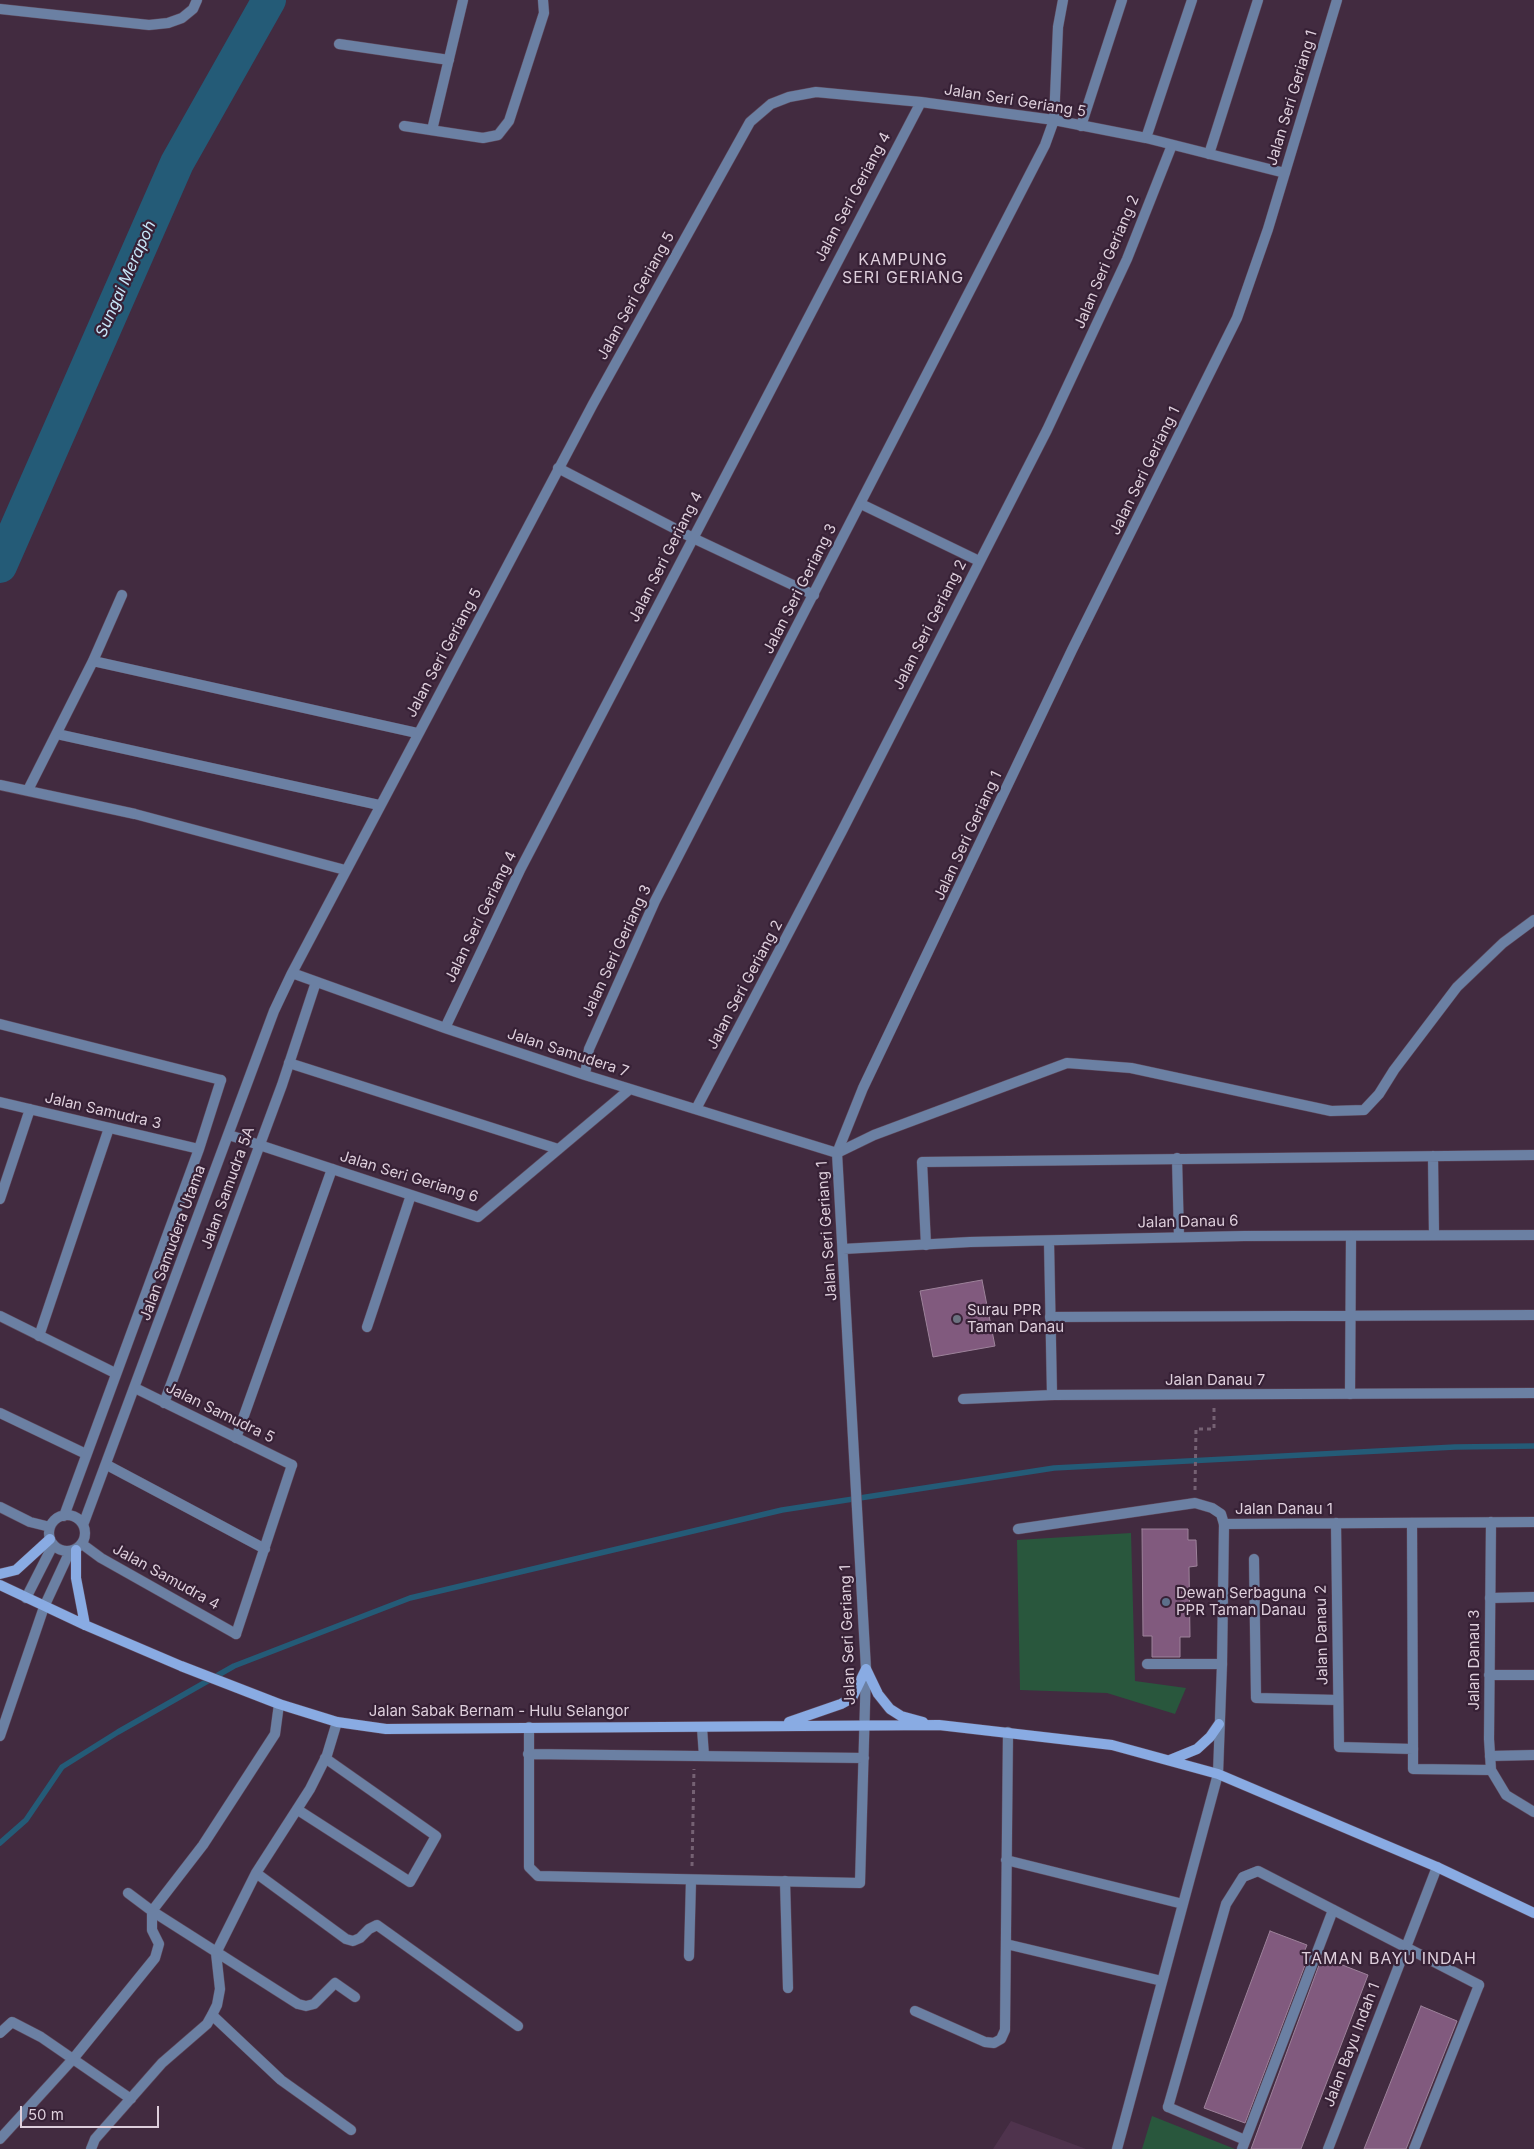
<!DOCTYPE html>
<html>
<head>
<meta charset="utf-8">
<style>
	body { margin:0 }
	#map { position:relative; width:1534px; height:2149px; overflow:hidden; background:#422b40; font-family:Inter,sans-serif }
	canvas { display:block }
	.scale { position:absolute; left:20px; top:2106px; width:139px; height:22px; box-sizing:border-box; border:2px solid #decfdc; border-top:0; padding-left:6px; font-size:15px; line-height:18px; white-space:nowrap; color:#decfdc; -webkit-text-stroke:4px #372136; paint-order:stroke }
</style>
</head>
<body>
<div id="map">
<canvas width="1534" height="2149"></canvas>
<div class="scale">50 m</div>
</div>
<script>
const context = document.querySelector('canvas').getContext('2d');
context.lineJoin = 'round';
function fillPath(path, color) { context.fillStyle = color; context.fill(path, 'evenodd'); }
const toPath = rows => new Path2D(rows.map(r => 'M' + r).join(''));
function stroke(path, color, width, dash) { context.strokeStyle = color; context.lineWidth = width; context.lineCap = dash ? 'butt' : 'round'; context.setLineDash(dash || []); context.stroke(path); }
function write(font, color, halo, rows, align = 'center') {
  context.font = font + ' Inter,sans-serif'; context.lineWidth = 4.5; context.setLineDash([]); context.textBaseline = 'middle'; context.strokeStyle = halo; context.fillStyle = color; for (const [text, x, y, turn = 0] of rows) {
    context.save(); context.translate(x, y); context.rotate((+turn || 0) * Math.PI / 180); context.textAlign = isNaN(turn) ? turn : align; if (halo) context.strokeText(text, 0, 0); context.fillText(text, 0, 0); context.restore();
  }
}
fillPath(toPath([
	[1011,2121,1086,2149,993,2149]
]), '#4f334d');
fillPath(toPath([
	[1131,1533,1135,1681,1186,1688,1175,1714,1107,1693,1020,1690,1017,1540],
	[1152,2116,1235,2149,1142,2149]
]), '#29573d');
stroke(toPath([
	[0,1843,26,1820,62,1767,118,1732,234,1666,410,1598,782,1510,1054,1468,1455,1447,1534,1446]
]), '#245b77', 5.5);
stroke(toPath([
	[0,566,177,163,269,0]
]), '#245b77', 34);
const building = toPath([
	[982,1280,995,1346,933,1357,920,1291,982,1280],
	[1142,1529,1188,1529,1188,1540,1196,1540,1197,1566,1189,1567,1190,1637,1180,1637,1180,1657,1152,1657,1152,1636,1143,1636,1142,1529],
	[1270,1931,1307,1945,1305,1950,1310,1952,1245,2123,1204,2108,1270,1931],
	[1322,1957,1368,1975,1301,2149,1251,2149,1322,1957],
	[1421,2006,1457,2021,1406,2149,1364,2149,1421,2006]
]);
fillPath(building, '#815a7e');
stroke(building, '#9d829a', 1);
const lane = toPath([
	[339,44,449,60],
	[1081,126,1122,0],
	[432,130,463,0],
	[1209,154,1258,0],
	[558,468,693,538,814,595],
	[861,504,979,561],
	[0,1024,221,1080],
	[289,1063,558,1149],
	[837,1153,874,1135,1067,1063,1131,1068,1331,1111,1364,1110,1379,1094,1394,1070,1457,987,1503,943,1534,920],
	[1433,1156,1434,1235],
	[1177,1158,1179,1237],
	[926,1245,922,1162,1534,1155],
	[1050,1317,1534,1315],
	[39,1336,109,1128],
	[1350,1394,1351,1236],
	[963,1399,1052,1395],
	[0,1413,86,1454],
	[236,1438,332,1169],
	[107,1465,265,1549],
	[1412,1523,1413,1749],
	[1018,1529,1195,1503,1212,1508,1221,1514,1224,1524],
	[1254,1559,1256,1698,1338,1700],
	[1490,1598,1534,1597],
	[236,1634,292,1465],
	[1147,1664,1222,1664],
	[1490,1756,1534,1755],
	[785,1881,788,1988],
	[689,1956,691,1880],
	[1168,2107,1245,2140],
	[1242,2149,1333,1910],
	[1414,2149,1479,1985]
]);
const street = toPath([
	[0,9,149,25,168,23,182,18,193,9,197,0],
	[404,126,483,138,498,135,509,121,544,13,543,0],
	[1146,138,1192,0],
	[93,661,417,733],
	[57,734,379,805],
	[0,785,135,814,345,870],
	[28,790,93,661,122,595],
	[292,973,445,1028,585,1075,837,1153],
	[445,1028,520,870,921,102],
	[585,1075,589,1049,655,901,1045,145,1054,120,1058,27,1063,0],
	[0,1102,199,1149],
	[696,1109,842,831,1047,430,1127,259,1172,145],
	[229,1135,478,1217,630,1089],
	[0,1199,30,1109],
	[1049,1241,1052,1395,1534,1393],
	[843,1249,970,1242,1244,1236,1534,1235],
	[0,1316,115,1373],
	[367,1327,411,1195],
	[135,1388,292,1465],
	[164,1403,282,1085,316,982],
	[0,1507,30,1522,50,1527],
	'49 1533a18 18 0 1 1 36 0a18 18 0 1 1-36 0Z',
	[64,1516,199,1149,221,1080],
	[1491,1522,1489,1739,1491,1770,1506,1795,1534,1812],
	[1336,1523,1339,1747,1413,1749,1413,1769,1491,1770],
	[83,1525,274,1011,292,973,593,404,750,122,771,104,789,97,816,92,921,102,1054,120,1146,138,1285,173],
	[82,1544,101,1558,236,1634],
	[26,1598,53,1545],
	[1489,1675,1534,1675],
	[529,1727,529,1867,538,1876,860,1883,866,1669,837,1153,863,1088,1072,650,1237,318,1268,229,1337,0],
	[702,1728,704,1756],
	[0,1736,44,1607,70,1551],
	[528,1754,864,1758],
	[298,1810,410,1882,436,1836,325,1758],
	[1006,1860,1183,1904],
	[256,1873,346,1939,353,1941,360,1938,369,1929,377,1925,518,2026],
	[128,1893,152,1911,298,2004,306,2006,314,2004,335,1983,355,1997],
	[1006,1944,1162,1981],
	[915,2011,985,2042,994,2043,1001,2039,1005,2030,1008,1732],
	[212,2015,281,2080,351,2130],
	[0,2033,12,2022,41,2037,131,2099],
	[1168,2107,1226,1904,1243,1877,1258,1871,1479,1985],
	[0,2139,73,2059,155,1958,159,1944,152,1930,152,1911,203,1845,275,1734,279,1704],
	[91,2149,95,2139,162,2063,207,2024,212,2015,217,2005,220,1989,216,1953,256,1873,310,1789,327,1755,337,1722],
	[1117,2149,1218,1774,1222,1664,1224,1524,1534,1522],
	[1328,2149,1437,1867]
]);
const secondary = toPath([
	[76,1550,76,1578,85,1625],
	[0,1574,16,1570,50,1539],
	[0,1585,85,1625,181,1666,279,1704,337,1722,386,1729,939,1725,1112,1745,1218,1774,1437,1867,1534,1913],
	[866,1669,878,1694,890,1709,901,1716,923,1722],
	[789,1722,841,1704,852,1698,866,1669],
	[1170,1760,1197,1749,1210,1737,1219,1724]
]);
stroke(lane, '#5e495c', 11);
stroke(street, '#5e495c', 11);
stroke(secondary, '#5e495c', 11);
stroke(toPath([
	[1195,1490,1196,1429,1214,1429,1214,1407],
	[692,1866,694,1769]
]), '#756173', 3, [4, 4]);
stroke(lane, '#6b80a3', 10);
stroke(street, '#6b80a3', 10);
stroke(secondary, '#89abe3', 10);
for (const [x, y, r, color] of [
	[957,1319,5,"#6b7280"],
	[1166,1602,5,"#5c6f8a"]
]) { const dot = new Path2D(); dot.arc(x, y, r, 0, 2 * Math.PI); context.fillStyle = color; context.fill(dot); stroke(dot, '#372136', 2); }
write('15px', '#decfdc', '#372136', [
	["Jalan Seri Geriang 1",1292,98,-73],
	["Jalan Seri Geriang 5",1015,101,9],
	["Jalan Seri Geriang 4",853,197,-62],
	["Jalan Seri Geriang 2",1107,262,-67],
	["Jalan Seri Geriang 5",636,296,-61],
	["Jalan Seri Geriang 1",1145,471,-64],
	["Jalan Seri Geriang 4",666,557,-63],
	["Jalan Seri Geriang 3",800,589,-63],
	["Jalan Seri Geriang 2",930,625,-63],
	["Jalan Seri Geriang 5",444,653,-62],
	["Jalan Seri Geriang 1",968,836,-65],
	["Jalan Seri Geriang 4",481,917,-64],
	["Jalan Seri Geriang 3",617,951,-65],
	["Jalan Seri Geriang 2",745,985,-62],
	["Jalan Samudera 7",568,1053,18],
	["Jalan Samudra 3",103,1111,13],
	["Jalan Seri Geriang 6",409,1177,17],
	["Jalan Samudra 5A",228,1188,-70],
	["Jalan Danau 6",1188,1222,-1],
	["Jalan Seri Geriang 1",827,1231,-94],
	["Jalan Samudera Utama",173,1243,-70],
	["Jalan Danau 7",1215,1380],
	["Jalan Samudra 5",220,1413,26],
	["Jalan Danau 1",1284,1509],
	["Jalan Samudra 4",166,1577,29],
	["Jalan Seri Geriang 1",848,1635,-92],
	["Jalan Danau 2",1322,1635,-91],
	["Jalan Danau 3",1474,1660,-90],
	["Jalan Sabak Bernam - Hulu Selangor",499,1711],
	["Jalan Bayu Indah 1",1352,2045,-69]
]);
write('15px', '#decfdc', '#372136', [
	["Surau PPR",967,1310],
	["Taman Danau",967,1327],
	["Dewan Serbaguna",1176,1593],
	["PPR Taman Danau",1176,1610]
], 'left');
context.letterSpacing = '1px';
write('16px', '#decfdc', '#372136', [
	["KAMPUNG",903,260],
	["SERI GERIANG",903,278],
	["TAMAN BAYU INDAH",1389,1959]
]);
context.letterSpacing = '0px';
write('italic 16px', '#c7e6f8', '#372136', [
	["Sungai Merapoh",126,279,-66]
]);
</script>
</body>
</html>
